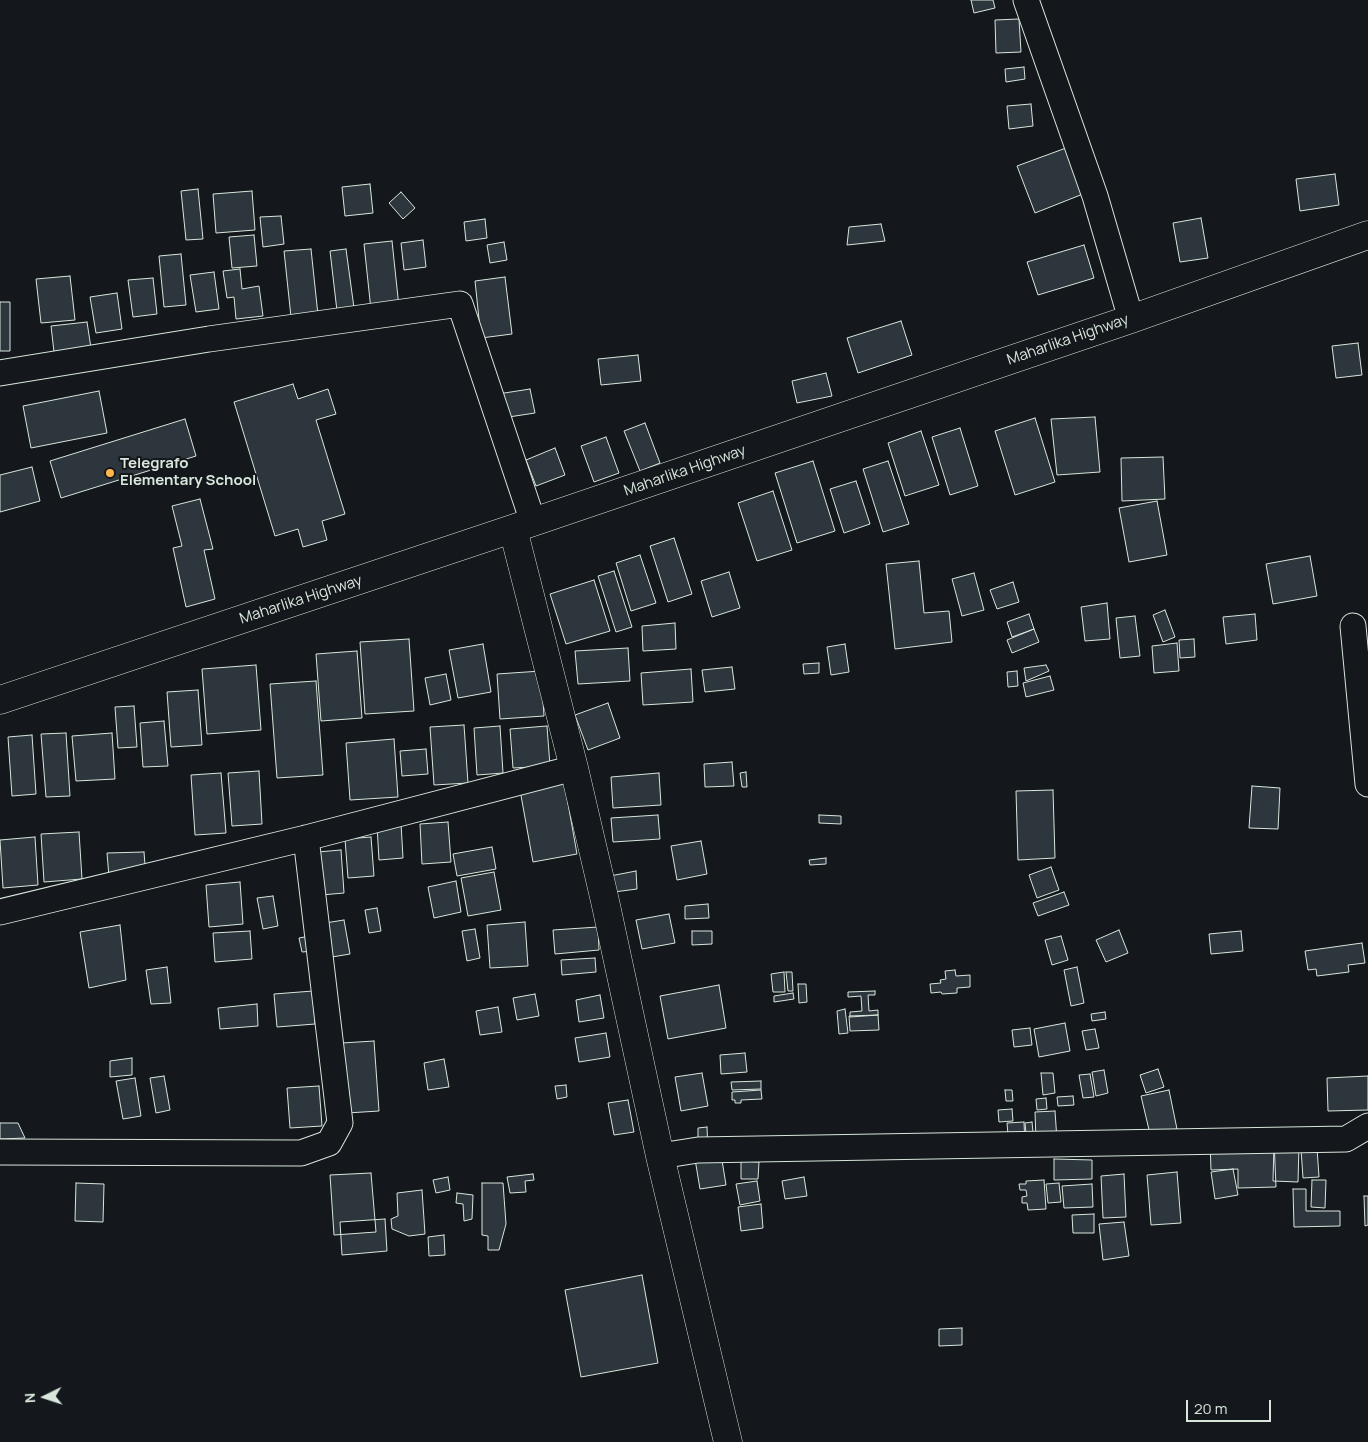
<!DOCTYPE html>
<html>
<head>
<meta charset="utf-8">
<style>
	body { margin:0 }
	#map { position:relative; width:1368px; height:1442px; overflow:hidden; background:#14181c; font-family:Manrope,sans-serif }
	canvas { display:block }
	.north { position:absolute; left:20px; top:1372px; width:50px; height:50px; -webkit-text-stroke:4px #14181c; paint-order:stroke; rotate:266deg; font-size:14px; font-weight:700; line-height:20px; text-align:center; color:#d8e6dc }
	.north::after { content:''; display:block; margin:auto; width:18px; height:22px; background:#d8e6dc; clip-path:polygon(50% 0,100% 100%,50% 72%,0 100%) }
	.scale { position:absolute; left:1186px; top:1400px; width:85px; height:22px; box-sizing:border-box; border:2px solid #d8e6dc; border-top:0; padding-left:6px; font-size:15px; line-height:18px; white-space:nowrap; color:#d8e6dc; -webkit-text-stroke:4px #14181c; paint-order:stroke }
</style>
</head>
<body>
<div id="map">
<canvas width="1368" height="1442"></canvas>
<div class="north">N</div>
<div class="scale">20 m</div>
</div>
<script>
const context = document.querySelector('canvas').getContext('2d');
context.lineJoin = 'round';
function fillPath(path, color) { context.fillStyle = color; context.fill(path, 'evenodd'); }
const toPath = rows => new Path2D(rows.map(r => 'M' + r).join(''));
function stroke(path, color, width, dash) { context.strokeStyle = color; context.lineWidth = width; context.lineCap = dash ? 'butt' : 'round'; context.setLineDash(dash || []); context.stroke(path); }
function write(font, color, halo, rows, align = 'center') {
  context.font = font + ' Manrope,sans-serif'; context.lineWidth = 4; context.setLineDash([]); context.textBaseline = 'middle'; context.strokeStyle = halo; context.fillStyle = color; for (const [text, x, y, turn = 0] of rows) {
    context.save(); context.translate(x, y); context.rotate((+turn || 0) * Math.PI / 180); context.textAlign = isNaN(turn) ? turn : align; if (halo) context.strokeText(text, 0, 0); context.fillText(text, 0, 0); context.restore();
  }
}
const building = toPath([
	[971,0,993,0,995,8,974,13,971,0],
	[1019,19,1021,52,996,53,995,20,1019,19],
	[1024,67,1025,79,1006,82,1005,69,1024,67],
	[1031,104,1033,126,1009,129,1007,106,1031,104],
	[1066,148,1083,194,1035,213,1017,166,1066,148],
	[1335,174,1339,205,1300,211,1296,179,1335,174],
	[370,184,373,213,345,216,342,187,370,184],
	[198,189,203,239,186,240,181,191,198,189],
	[252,191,255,230,216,233,213,194,252,191],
	[401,192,415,208,403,219,389,203,401,192],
	[281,216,284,244,263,247,260,217,281,216],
	[1201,218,1208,258,1180,262,1173,223,1201,218],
	[485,219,487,238,466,241,464,222,485,219],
	[881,224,885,241,847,245,849,227,881,224],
	[254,235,257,266,232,268,229,237,254,235],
	[423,240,426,267,404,270,401,243,423,240],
	[392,241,399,307,371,310,364,244,392,241],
	[504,242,507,260,490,263,487,245,504,242],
	[1084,245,1094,278,1038,295,1027,262,1084,245],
	[311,249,318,315,291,317,284,251,311,249],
	[346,249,354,308,337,311,330,251,346,249],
	[181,254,186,305,164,307,159,256,181,254],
	[240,269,242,289,259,286,263,316,236,319,234,297,227,298,223,271,240,269],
	[214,272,219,309,196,312,190,275,214,272],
	[70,276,75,320,41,323,36,279,70,276],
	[505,277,512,334,481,338,475,281,505,277],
	[153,278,157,314,133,317,128,280,153,278],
	[117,293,122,329,96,333,90,297,117,293],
	[0,302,10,302,10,351,0,351,0,302],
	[901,321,912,355,858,373,847,338,901,321],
	[87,322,91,348,54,352,51,326,87,322],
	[1358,343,1362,375,1336,378,1332,346,1358,343],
	[638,355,641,381,601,385,598,359,638,355],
	[826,373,832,396,797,403,792,381,826,373],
	[293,384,298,399,328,389,336,414,316,420,345,514,322,521,327,540,303,547,298,529,275,536,234,402,293,384],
	[530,389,535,413,502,418,498,394,530,389],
	[99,391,107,433,31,448,23,406,99,391],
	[1095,417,1100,472,1057,475,1051,419,1095,417],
	[1035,418,1055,482,1015,495,995,431,1035,418],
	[185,419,196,456,61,498,50,461,185,419],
	[645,423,660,463,640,471,624,431,645,423],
	[960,428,978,486,950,495,932,437,960,428],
	[921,431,939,485,905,496,888,443,921,431],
	[606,437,619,473,594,482,581,446,606,437],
	[555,448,565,475,536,486,526,460,555,448],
	[1163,457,1165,499,1122,501,1121,458,1163,457],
	[813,461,835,531,797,543,775,473,813,461],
	[888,461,909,524,883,532,863,469,888,461],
	[32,467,40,501,0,512,0,475,32,467],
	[856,481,870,524,844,533,830,489,856,481],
	[773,491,792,550,757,561,738,503,773,491],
	[200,499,213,549,204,550,215,599,186,607,173,548,182,546,172,506,200,499],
	[1157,501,1167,555,1129,562,1119,508,1157,501],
	[674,538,692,594,668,602,650,546,674,538],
	[640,555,656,603,631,611,616,563,640,555],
	[1310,556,1317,596,1273,604,1266,564,1310,556],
	[919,561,924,613,949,611,952,642,895,649,886,564,919,561],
	[614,571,632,627,616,632,598,576,614,571],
	[729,572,740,608,712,617,701,581,729,572],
	[974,573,984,610,962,616,952,579,974,573],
	[594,580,610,631,566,644,550,594,594,580],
	[1013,582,1019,602,997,609,990,590,1013,582],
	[1107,603,1110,639,1085,641,1081,607,1107,603],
	[1165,610,1175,637,1163,642,1153,615,1165,610],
	[1029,614,1034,629,1012,637,1007,622,1029,614],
	[1255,614,1257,640,1226,644,1223,617,1255,614],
	[1135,616,1140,656,1120,658,1116,618,1135,616],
	[675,623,676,649,643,651,642,626,675,623],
	[1034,629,1039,642,1012,653,1007,640,1034,629],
	[409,639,414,711,365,714,360,642,409,639],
	[1194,639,1195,657,1180,658,1179,640,1194,639],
	[1177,643,1179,671,1154,673,1152,646,1177,643],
	[483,644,491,692,458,698,449,650,483,644],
	[845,644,849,672,831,675,827,647,845,644],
	[628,648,630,681,578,684,575,651,628,648],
	[357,651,362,718,321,721,316,654,357,651],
	[819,663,819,673,804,674,803,664,819,663],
	[256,665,261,730,207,734,202,669,256,665],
	[1046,665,1049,671,1026,681,1024,668,1046,665],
	[732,667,735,689,705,692,702,670,732,667],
	[691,669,693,702,643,705,641,673,691,669],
	[541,671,544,716,500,719,497,674,541,671],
	[1017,671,1018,686,1008,687,1007,672,1017,671],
	[446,674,451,700,430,705,425,678,446,674],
	[1050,676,1054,690,1026,697,1023,683,1050,676],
	[316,681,323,775,277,778,270,684,316,681],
	[198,690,202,745,171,747,167,692,198,690],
	[608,703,620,738,588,750,575,715,608,703],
	[134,706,137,747,118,748,115,707,134,706],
	[164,721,168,766,143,767,140,723,164,721],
	[464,725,468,783,434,785,430,727,464,725],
	[500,726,503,773,477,775,474,728,500,726],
	[547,726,550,766,513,768,510,729,547,726],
	[66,733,70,796,46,797,41,734,66,733],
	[112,733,115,779,76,781,72,736,112,733],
	[32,735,36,794,12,796,8,737,32,735],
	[394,739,398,797,350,800,346,743,394,739],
	[426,749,428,774,402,776,400,751,426,749],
	[732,762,734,786,705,787,704,764,732,762],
	[259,771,262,824,232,826,228,773,259,771],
	[746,772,747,787,742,787,740,773,746,772],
	[221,773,226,833,195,835,191,775,221,773],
	[659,773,661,805,613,808,611,777,659,773],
	[564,781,577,854,533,862,520,790,564,781],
	[1252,786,1280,788,1278,829,1249,828,1252,786],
	[1053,790,1055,858,1018,860,1016,791,1053,790],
	[658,815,660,839,613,842,611,818,658,815],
	[819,815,841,816,841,824,819,823,819,815],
	[448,822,451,862,422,864,420,824,448,822],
	[401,823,403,858,379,860,377,825,401,823],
	[79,832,82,879,44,882,41,834,79,832],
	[35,837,38,885,3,888,0,840,35,837],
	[371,837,374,876,348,878,345,839,371,837],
	[701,841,707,874,677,880,671,846,701,841],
	[492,847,496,869,457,876,453,854,492,847],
	[341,850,344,893,321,895,318,852,341,850],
	[144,852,146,877,109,877,107,853,144,852],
	[826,858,826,864,810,865,809,860,826,858],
	[1051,867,1059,890,1037,898,1029,875,1051,867],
	[636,871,637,889,614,892,610,876,636,871],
	[494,872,501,910,468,916,461,878,494,872],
	[456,881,461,912,434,918,428,887,456,881],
	[240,882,243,924,209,927,206,885,240,882],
	[1064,892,1069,905,1038,916,1033,903,1064,892],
	[273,896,278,926,263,929,257,898,273,896],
	[708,904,709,918,685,919,685,906,708,904],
	[377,908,381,931,369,933,365,910,377,908],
	[669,914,675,943,642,949,636,920,669,914],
	[344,920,350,954,332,957,325,923,344,920],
	[525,922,528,966,490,968,487,925,525,922],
	[120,925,126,980,89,988,80,932,120,925],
	[598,927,599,950,555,954,553,930,598,927],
	[475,929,480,958,467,961,462,931,475,929],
	[1119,930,1128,953,1106,962,1096,940,1119,930],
	[250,931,252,959,215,962,213,933,250,931],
	[692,931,712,931,712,944,692,945,692,931],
	[1241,931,1243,951,1211,954,1209,934,1241,931],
	[310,936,313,951,302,952,299,938,310,936],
	[1061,936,1068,960,1052,965,1045,940,1061,936],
	[1362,943,1365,963,1348,965,1349,972,1317,976,1316,969,1308,970,1305,951,1362,943],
	[595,958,596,972,562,975,561,960,595,958],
	[167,967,171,1003,151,1004,146,970,167,967],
	[1077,967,1084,1003,1071,1006,1064,970,1077,967],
	[955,970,956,976,970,975,970,987,957,988,957,993,942,994,941,992,931,993,930,984,941,983,940,980,946,979,945,971,955,970],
	[784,972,785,992,773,992,771,974,784,972],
	[786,972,792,972,793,991,788,991,786,972],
	[798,984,806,984,807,1002,799,1003,798,984],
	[719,985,726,1028,668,1039,660,996,719,985],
	[313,991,315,1024,277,1027,274,994,313,991],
	[875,991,875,995,868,995,869,1011,878,1010,878,1015,850,1017,850,1012,862,1011,861,996,848,997,848,992,875,991],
	[793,993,794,999,774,1002,774,996,793,993],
	[535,994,539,1016,517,1020,513,998,535,994],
	[600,995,604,1018,579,1022,576,1000,600,995],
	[257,1004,258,1026,220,1029,218,1008,257,1004],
	[498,1007,502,1032,480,1035,476,1011,498,1007],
	[845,1009,848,1033,839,1034,837,1011,845,1009],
	[1105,1012,1106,1019,1092,1021,1091,1014,1105,1012],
	[878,1015,879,1030,850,1031,849,1016,878,1015],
	[1065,1023,1070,1051,1039,1057,1034,1029,1065,1023],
	[1030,1028,1032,1045,1014,1047,1012,1030,1030,1028],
	[1095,1029,1099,1048,1086,1050,1082,1031,1095,1029],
	[606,1033,610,1057,579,1062,575,1038,606,1033],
	[374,1041,379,1111,347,1113,342,1043,374,1041],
	[745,1053,747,1072,721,1074,720,1055,745,1053],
	[132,1058,132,1075,110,1077,110,1061,132,1058],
	[444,1059,449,1087,428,1090,424,1063,444,1059],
	[1158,1069,1164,1087,1146,1093,1140,1075,1158,1069],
	[1104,1070,1108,1093,1096,1096,1092,1072,1104,1070],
	[702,1073,708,1106,681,1111,675,1077,702,1073],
	[1041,1073,1053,1073,1055,1093,1043,1095,1041,1073],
	[1090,1074,1094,1097,1083,1098,1079,1075,1090,1074],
	[164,1076,170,1110,156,1113,150,1078,164,1076],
	[1368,1076,1368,1110,1328,1111,1327,1078,1368,1076],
	[135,1078,141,1116,123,1119,116,1081,135,1078],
	[761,1081,761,1089,732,1090,731,1082,761,1081],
	[566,1085,567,1097,557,1099,555,1086,566,1085],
	[319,1086,322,1126,290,1128,287,1088,319,1086],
	[761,1090,762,1099,741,1100,741,1103,735,1103,735,1100,732,1100,732,1092,761,1090],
	[1005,1090,1012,1090,1013,1101,1006,1101,1005,1090],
	[1169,1090,1177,1129,1150,1134,1141,1096,1169,1090],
	[1073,1096,1074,1105,1058,1106,1057,1097,1073,1096],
	[1046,1098,1047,1109,1037,1110,1036,1099,1046,1098],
	[628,1100,634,1132,614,1135,608,1103,628,1100],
	[1012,1109,1013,1121,999,1122,998,1110,1012,1109],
	[1055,1111,1057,1140,1036,1141,1035,1112,1055,1111],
	[1024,1122,1025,1145,1009,1146,1007,1123,1024,1122],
	[1032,1122,1034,1142,1027,1143,1025,1123,1032,1122],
	[0,1123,18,1123,25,1138,0,1139,0,1123],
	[707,1127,708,1150,698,1150,698,1128,707,1127],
	[1274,1140,1276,1187,1238,1188,1238,1169,1211,1170,1210,1142,1274,1140],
	[1274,1145,1299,1146,1298,1182,1273,1181,1274,1145],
	[1317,1148,1319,1177,1303,1178,1301,1149,1317,1148],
	[721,1154,726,1185,700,1189,695,1159,721,1154],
	[1054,1159,1092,1160,1092,1179,1054,1180,1054,1159],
	[741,1161,759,1162,758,1179,741,1179,741,1161],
	[1233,1169,1238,1195,1215,1199,1211,1172,1233,1169],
	[1177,1172,1181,1223,1151,1225,1147,1175,1177,1172],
	[371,1173,376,1232,334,1235,330,1175,371,1173],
	[533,1174,534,1180,525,1181,526,1192,510,1193,507,1177,533,1174],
	[1124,1174,1126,1217,1103,1218,1101,1176,1124,1174],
	[448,1177,450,1190,436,1193,433,1180,448,1177],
	[804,1177,807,1196,785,1199,782,1181,804,1177],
	[1044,1180,1046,1209,1028,1210,1027,1203,1022,1203,1022,1197,1027,1196,1026,1190,1020,1190,1019,1184,1026,1184,1026,1181,1044,1180],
	[1312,1180,1326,1180,1325,1208,1311,1207,1312,1180],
	[757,1181,760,1201,740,1205,736,1184,757,1181],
	[76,1183,104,1184,103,1222,75,1221,76,1183],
	[482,1183,503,1183,506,1224,499,1250,488,1250,488,1236,482,1235,482,1183],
	[1059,1183,1061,1202,1048,1203,1046,1184,1059,1183],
	[1092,1184,1093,1207,1064,1208,1062,1186,1092,1184],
	[1293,1189,1306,1189,1306,1211,1340,1211,1340,1226,1294,1227,1293,1189],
	[422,1190,425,1234,409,1236,392,1229,391,1219,398,1216,397,1193,422,1190],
	[457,1193,473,1195,472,1219,464,1221,463,1204,456,1203,457,1193],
	[1364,1196,1368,1196,1368,1225,1365,1226,1364,1196],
	[761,1204,763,1228,741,1231,738,1207,761,1204],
	[1094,1214,1094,1233,1073,1233,1072,1215,1094,1214],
	[385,1219,387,1251,342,1255,340,1222,385,1219],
	[1124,1222,1129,1256,1103,1260,1099,1224,1124,1222],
	[444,1235,445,1255,429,1256,428,1237,444,1235],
	[642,1275,658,1363,581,1377,565,1290,642,1275],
	[962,1328,962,1345,939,1346,939,1329,962,1328]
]);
fillPath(building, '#2c363c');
stroke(building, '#d8e6dc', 1);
const minor = toPath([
	[1026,0,1095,196,1131,319],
	[0,373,209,339,460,304,533,522],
	[1353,626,1368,784],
	[0,912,306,838,574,768],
	[0,1152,301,1153,329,1143,340,1123,306,838],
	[660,1156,698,1150,1346,1139,1368,1126]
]);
const tertiary = toPath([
	[513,529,574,768,605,901,660,1156,728,1442]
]);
const trunk = toPath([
	[0,700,533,522,1131,319,1368,235]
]);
stroke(minor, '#d8e6dc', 27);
stroke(tertiary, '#d8e6dc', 29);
stroke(trunk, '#d8e6dc', 29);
stroke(minor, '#14181c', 25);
stroke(tertiary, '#14181c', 28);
stroke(trunk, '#14181c', 28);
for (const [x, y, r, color] of [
	[110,473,5,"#ffb74d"]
]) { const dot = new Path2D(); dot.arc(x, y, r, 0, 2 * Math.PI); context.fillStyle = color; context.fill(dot); stroke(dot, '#14181c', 2); }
write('15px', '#d8e6dc', '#14181c', [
	["Maharlika Highway",1068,340,-19],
	["Maharlika Highway",685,471,-19],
	["Maharlika Highway",301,600,-18]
]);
write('bold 15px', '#d8e6dc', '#14181c', [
	["Telegrafo",120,464],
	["Elementary School",120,481]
], 'left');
</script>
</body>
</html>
